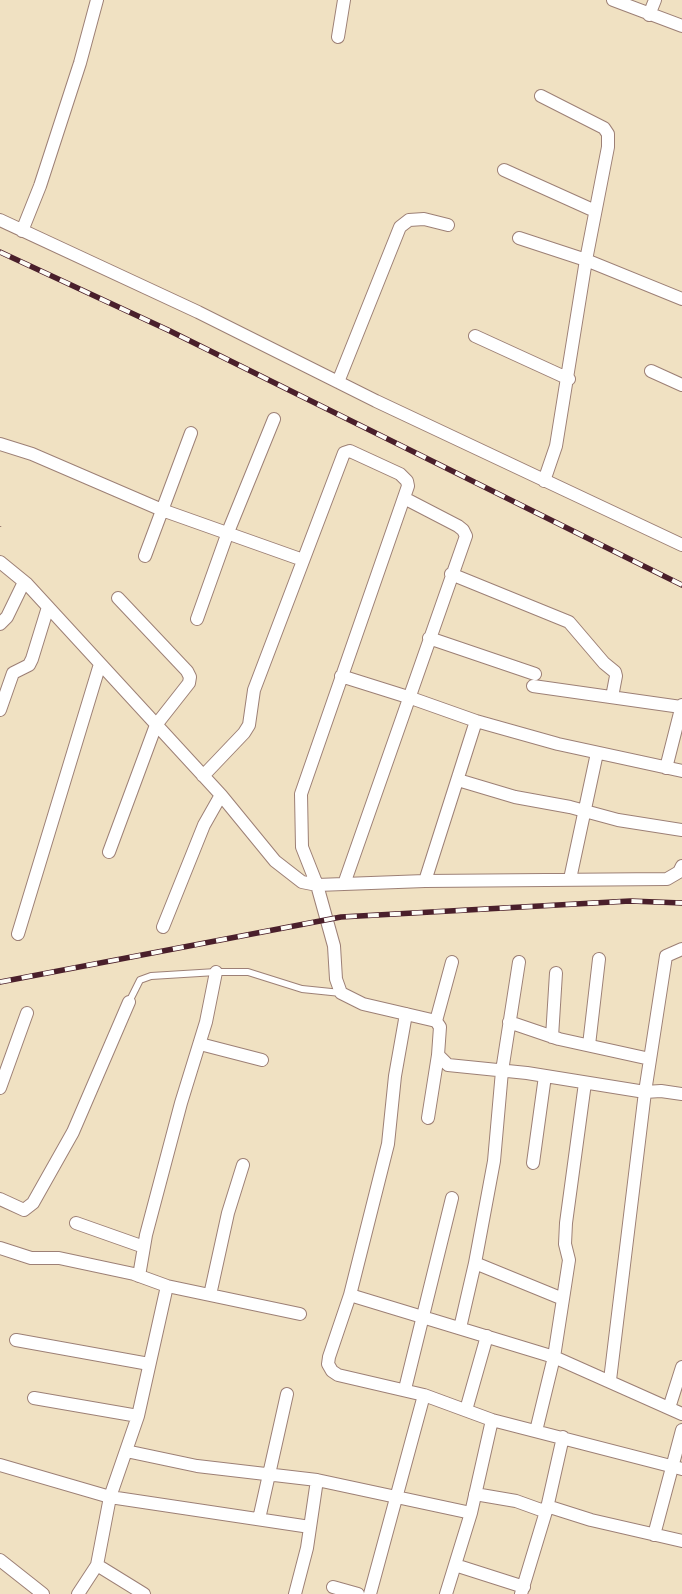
<!DOCTYPE html>
<html>
<head>
<meta charset="utf-8">
<style>
	body { margin:0 }
	canvas { display:block; background:#f0e1c2 }
</style>
</head>
<body>
<canvas width="682" height="1594"></canvas>
<script>
const context = document.querySelector('canvas').getContext('2d');
context.lineJoin = 'round';
const toPath = rows => new Path2D(rows.map(r => 'M' + r).join(''));
function stroke(path, color, width, dash) { context.strokeStyle = color; context.lineWidth = width; context.lineCap = dash ? 'butt' : 'round'; context.setLineDash(dash || []); context.stroke(path); }
const lane = toPath([
	[129,1002,140,980,151,976,216,972,248,972,302,989,341,993]
]);
const street = toPath([
	[613,0,682,26],
	[649,15,655,0],
	[338,37,344,0],
	[541,96,604,128,608,134,608,147,586,260,556,446,544,481],
	[504,170,595,211],
	[0,220,198,312,376,401,682,545],
	[22,231,40,186,80,63,97,0],
	[519,238,586,260,682,299],
	[475,336,569,379],
	[651,371,682,385],
	[338,382,400,227,409,220,424,219,448,225],
	[0,444,32,454,162,510,303,560],
	[145,556,191,433],
	[0,562,27,584,221,795,275,861,302,882,317,885,425,881,667,879,679,872,682,866],
	[451,574,569,622,604,663,615,672,616,676,612,697],
	[197,619,228,532,274,419],
	[0,624,7,617,24,582],
	[429,638,535,674],
	[341,676,411,698,476,721,558,744,682,771],
	[533,686,681,707],
	[0,710,13,673,29,665,32,659,48,607],
	[666,768,682,705],
	[203,776,244,733,249,725,254,690,344,453,350,451,400,474,407,481,408,486,301,794,302,847,317,885,334,946,336,979,341,993,363,1004,436,1021,440,1027,438,1055,448,1065,527,1073,645,1092,661,1091,682,1094],
	[458,780,515,797,570,807,618,820,682,830],
	[109,852,156,725,189,683,190,677,187,671,118,598],
	[570,879,597,753],
	[425,881,476,721],
	[344,884,466,536,463,530,458,526,404,498],
	[163,927,204,825,221,795],
	[18,934,100,664],
	[519,962,502,1071,494,1161,475,1263,563,1299,554,1357,536,1431],
	[406,1014,395,1076,388,1144,350,1295,329,1357,328,1364,332,1371,338,1375,424,1395,492,1420,682,1469],
	[436,1021,452,962],
	[509,1022,559,1039,650,1059],
	[552,1037,556,973],
	[200,1044,262,1060],
	[589,1045,599,959],
	[0,1088,27,1013],
	[428,1118,438,1055],
	[533,1163,545,1076],
	[0,1199,24,1210,33,1203,73,1132,129,1002],
	[76,1223,144,1247],
	[0,1248,31,1258,59,1258,134,1274,167,1286,300,1314],
	[139,1276,146,1235,181,1103,206,1022,216,972],
	[167,1286,138,1416,110,1497,310,1527],
	[210,1295,228,1213,243,1165],
	[350,1295,554,1357,682,1414],
	[563,1299,569,1260,565,1244,566,1223,585,1083],
	[460,1328,475,1263],
	[16,1340,149,1364],
	[610,1380,645,1092,666,956,682,949],
	[405,1389,452,1198],
	[34,1398,138,1416],
	[669,1408,682,1367],
	[466,1410,487,1336],
	[126,1451,197,1466,317,1480,471,1513],
	[0,1465,110,1497,97,1565,144,1594],
	[475,1494,516,1501,541,1510,550,1507,591,1520,682,1541],
	[259,1519,287,1394],
	[654,1535,682,1430],
	[0,1560,43,1594],
	[455,1565,524,1587],
	[333,1587,358,1594],
	[78,1594,97,1565],
	[295,1594,307,1548,317,1480],
	[370,1594,424,1395],
	[446,1594,471,1513,492,1420],
	[521,1594,547,1508,563,1437]
]);
stroke(lane, '#9d8076', 8);
stroke(street, '#9d8076', 14);
stroke(toPath([
	[0,526,0,527]
]), '#9d8076', 2.5, [1, 4]);
stroke(lane, '#fff', 6);
stroke(street, '#fff', 12);
const rail = toPath([
	[0,252,168,330,682,585],
	[0,982,341,917,630,901,682,903]
]);
stroke(rail, '#4a1f2b', 5.5);
stroke(rail, '#fdfcf7', 4, [11]);
</script>
</body>
</html>
